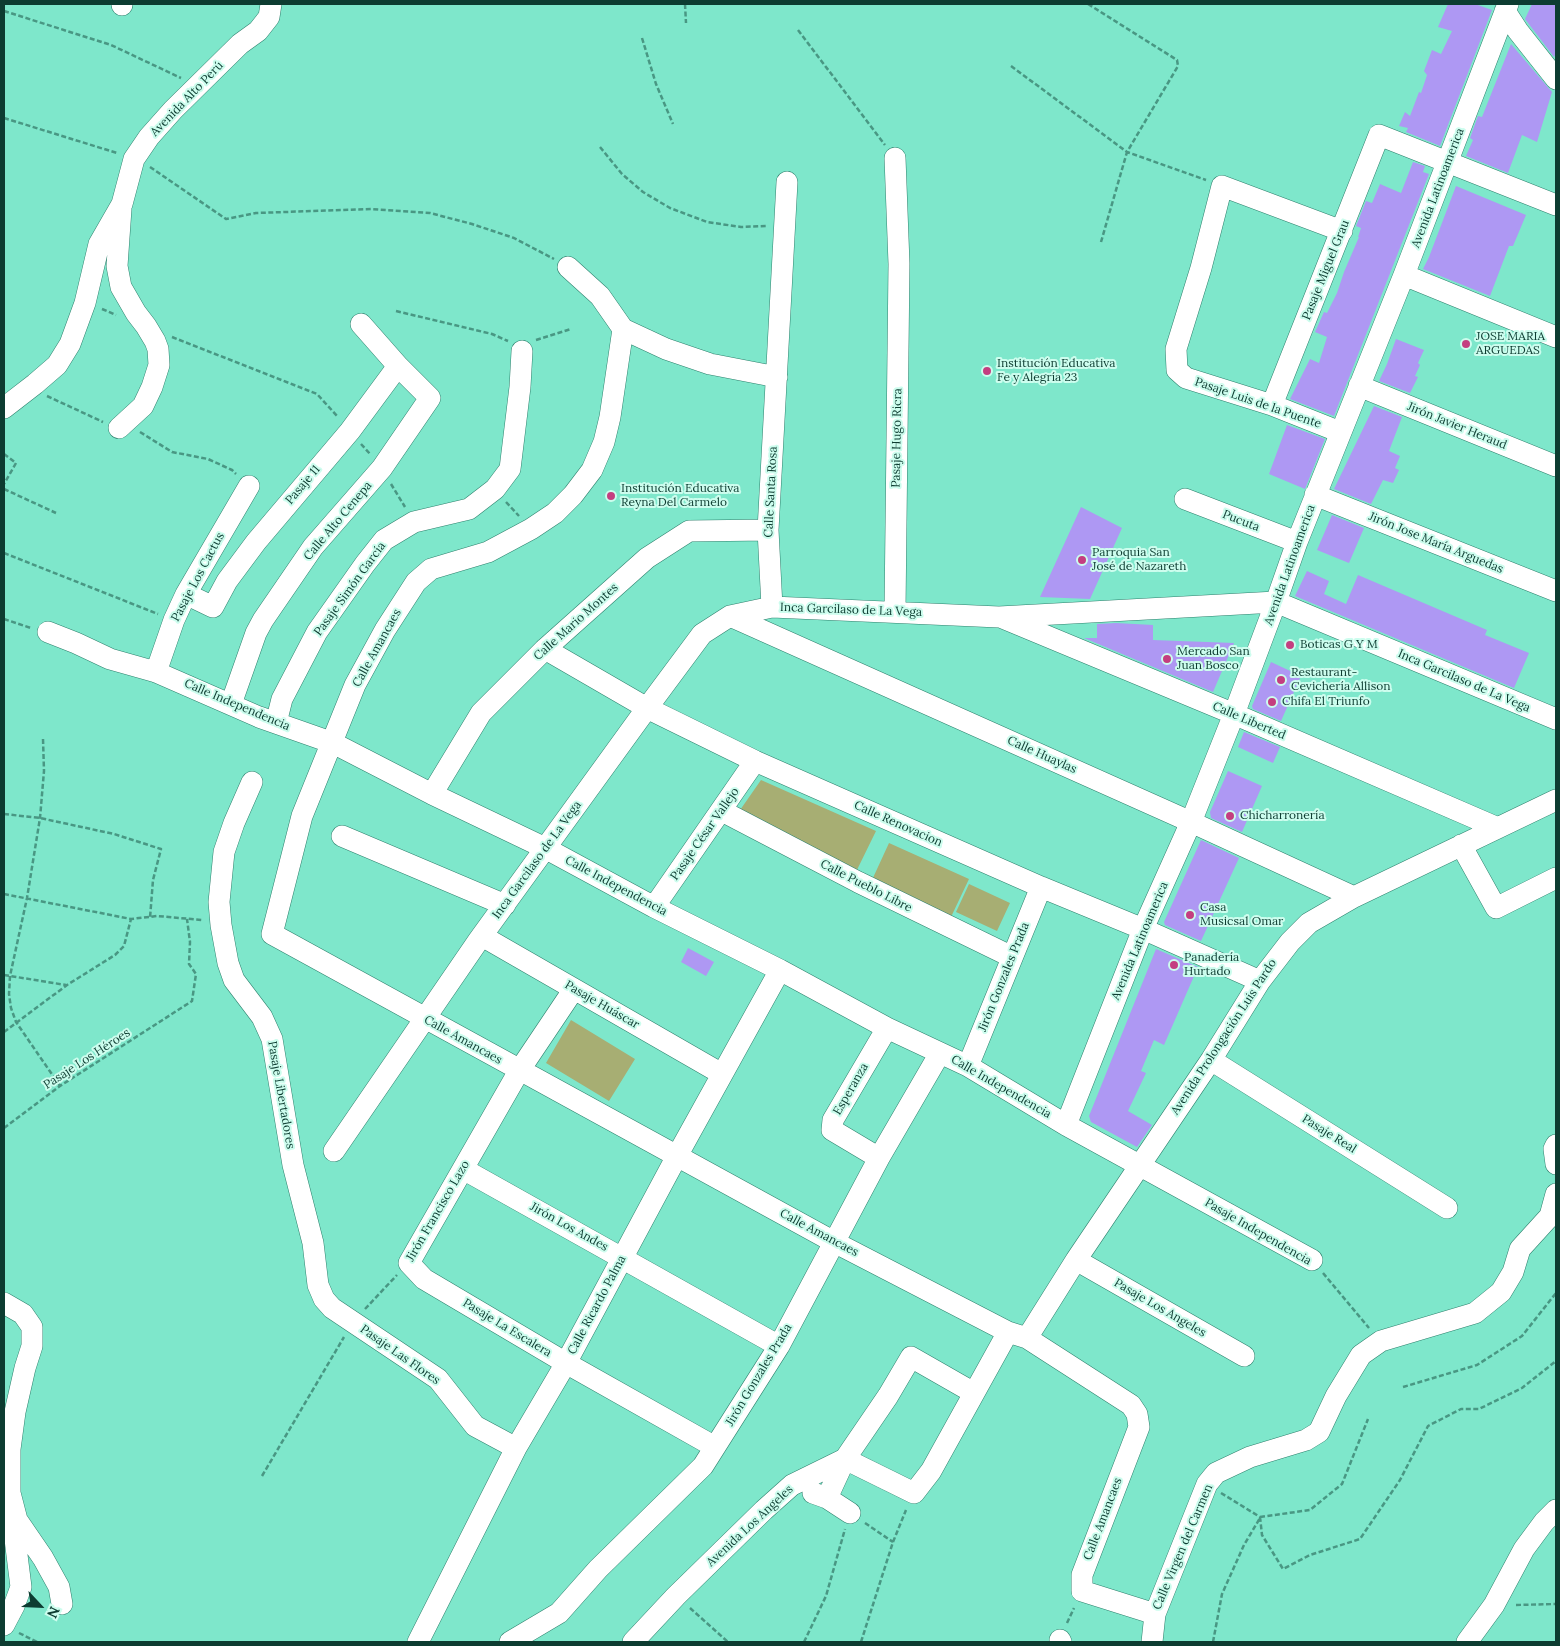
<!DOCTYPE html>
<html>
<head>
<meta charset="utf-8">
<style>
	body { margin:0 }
	#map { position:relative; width:1560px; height:1646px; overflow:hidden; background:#7ee7cb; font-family:Lora,serif }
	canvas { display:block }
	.frame { position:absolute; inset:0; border:5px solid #0d3c31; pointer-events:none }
	.north { position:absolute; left:15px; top:1581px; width:50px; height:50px; -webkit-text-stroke:4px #cdfdee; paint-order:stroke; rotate:115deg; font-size:14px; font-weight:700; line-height:20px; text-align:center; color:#0d3c31 }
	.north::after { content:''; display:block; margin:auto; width:18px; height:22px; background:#0d3c31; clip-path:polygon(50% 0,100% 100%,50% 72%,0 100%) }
</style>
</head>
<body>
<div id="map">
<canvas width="1560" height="1646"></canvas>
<div class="frame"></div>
<div class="north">N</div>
</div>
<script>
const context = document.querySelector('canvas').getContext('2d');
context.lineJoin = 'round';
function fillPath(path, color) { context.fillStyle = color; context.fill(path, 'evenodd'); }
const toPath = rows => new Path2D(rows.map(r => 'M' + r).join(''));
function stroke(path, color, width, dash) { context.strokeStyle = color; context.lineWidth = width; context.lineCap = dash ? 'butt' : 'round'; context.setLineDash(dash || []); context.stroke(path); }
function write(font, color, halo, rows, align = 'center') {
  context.font = font + ' Lora,serif'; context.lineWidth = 4; context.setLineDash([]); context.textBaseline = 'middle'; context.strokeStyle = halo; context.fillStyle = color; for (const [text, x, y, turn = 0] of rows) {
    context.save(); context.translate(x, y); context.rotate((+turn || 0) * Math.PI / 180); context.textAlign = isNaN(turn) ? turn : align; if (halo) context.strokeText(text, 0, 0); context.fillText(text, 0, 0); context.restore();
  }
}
fillPath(toPath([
	[761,780,876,831,854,876,738,813],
	[889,843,969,879,951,917,872,880],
	[969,884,1010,903,997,931,956,912],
	[571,1020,635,1059,609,1101,546,1063]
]), '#a7ae73');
fillPath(toPath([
	[1448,4,1475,4,1492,10,1440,146,1406,132,1408,128,1399,126,1405,112,1410,116,1419,92,1421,93,1427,75,1424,71,1432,50,1441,54,1452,31,1438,27],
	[1532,4,1556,4,1556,53,1554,57,1525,19],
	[1511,44,1552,92,1537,142,1522,135,1508,173,1466,156,1473,140,1470,138,1478,116,1482,117],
	[1413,162,1425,166,1423,172,1429,174,1334,416,1290,399,1310,359,1319,363,1327,337,1315,332,1324,312,1327,313,1337,293,1344,272,1359,237,1358,237,1361,228,1356,226,1366,201,1372,203,1380,184,1401,193],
	[1456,186,1526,215,1513,246,1509,246,1490,296,1423,269,1429,257],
	[1396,339,1424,350,1418,363,1420,365,1415,376,1418,377,1410,393,1379,381,1387,364],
	[1374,406,1402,417,1389,451,1400,456,1395,468,1399,470,1393,483,1383,480,1371,504,1334,489],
	[1287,425,1325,439,1305,489,1269,474],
	[1081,507,1122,528,1090,599,1040,597],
	[1332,515,1364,528,1349,563,1317,550],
	[1307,571,1329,581,1324,594,1346,604,1358,575,1487,630,1485,635,1529,653,1514,688,1295,596],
	[1116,623,1153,625,1153,640,1234,643,1213,692,1084,638,1097,638,1097,624],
	[1271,662,1301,676,1281,721,1253,709,1252,706],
	[1244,732,1280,747,1273,763,1238,747],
	[1228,771,1262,786,1242,832,1211,818,1210,812],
	[1201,840,1239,858,1201,941,1165,925,1164,922],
	[688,948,714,962,706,976,681,962],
	[1156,949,1198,967,1164,1045,1154,1040,1141,1071,1146,1073,1128,1111,1152,1125,1137,1147,1091,1122,1089,1116]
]), '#ae98f3');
const minor = toPath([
	[122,5,122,4],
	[1505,11,1518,31,1556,79],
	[568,267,600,296,623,329,666,349,710,364,777,377],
	[1404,275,1556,337],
	[623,329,610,417,604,442,592,470,573,495,555,513,531,529,488,552,431,569,416,582,385,630,355,685,302,816,272,934,834,1242,1008,1332,1027,1338,1131,1405,1137,1414,1139,1427,1082,1575,1082,1591,1155,1614],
	[1359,386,1556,466],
	[1272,405,1379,135,1556,205],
	[4,408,35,384,57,365,70,344,85,303,99,244,122,204,134,159,149,137,173,110,240,44,258,31,269,17,271,4],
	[119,428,143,406,152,387,159,365,158,349,155,341,146,326,136,313,121,287,117,266,121,209],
	[1340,432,1272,405,1186,378,1177,370,1176,349,1201,268,1222,186,1342,231],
	[1315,495,1556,591],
	[1185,499,1297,542],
	[186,594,213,607,227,581,256,542,350,431,398,366],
	[772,607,768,530,787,182],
	[895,611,899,264,895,158],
	[730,616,1191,822,1354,897],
	[1003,618,1234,714,1498,828],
	[48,632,76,643,110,659,156,672,259,717,333,743,432,794,545,848,654,907,780,970,887,1028,968,1066,1066,1125,1312,1260],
	[545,649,647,708,755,761,1041,887,1143,929,1260,981],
	[156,672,174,620,186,594,249,486],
	[231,704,256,633,263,620,313,547,382,468,430,398,398,366,361,324],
	[276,723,282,699,317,632,365,564,384,540,414,522,469,509,495,489,510,469,520,387,522,351],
	[252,782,234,823,224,852,219,902,221,925,228,963,234,980,262,1017,272,1039,293,1165,313,1243,318,1285,324,1299,332,1308,438,1379,475,1426,516,1448],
	[432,794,481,713,545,649,647,558,689,531,768,530],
	[722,811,858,882,1012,957],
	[342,836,505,905],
	[1461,845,1496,908,1556,878],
	[654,907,755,761],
	[482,936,722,1074],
	[574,989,519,1071,409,1263,424,1279,566,1363,715,1447],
	[1211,1060,1447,1208],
	[968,1066,1041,887],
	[1066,1125,1143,929,1191,822,1234,714,1276,602,1297,542,1404,275,1508,4],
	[1556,1145,1554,1149,1556,1164],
	[334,1151,478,941,647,708,702,634,730,616,772,607,999,617,1276,602,1556,719],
	[879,1158,832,1130,833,1120,887,1028],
	[463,1169,779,1346],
	[1076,1260,1244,1356],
	[4,1303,23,1314,32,1327,32,1346,25,1368,15,1412,10,1449,10,1493,17,1520,43,1558,59,1587,62,1604],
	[1027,1338,1076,1260,1211,1060,1260,981,1290,942,1309,923,1354,897,1556,800],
	[813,1493,827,1498,850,1513],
	[827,1498,845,1459,888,1396,911,1357,974,1393],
	[4,1625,14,1606,21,1587,12,1515],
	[1060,1640,1061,1642],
	[418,1642,516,1448,566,1363,677,1156,780,970],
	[510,1642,559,1613,598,1569,703,1466,779,1346,879,1158,940,1053],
	[633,1642,676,1596,764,1510,792,1485,845,1459,914,1493,931,1471,1008,1332],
	[1152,1642,1155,1614,1207,1484,1216,1473,1250,1457,1306,1440,1319,1432,1336,1396,1361,1355,1381,1341,1475,1313,1501,1292,1513,1272,1520,1249,1550,1216,1556,1194],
	[1467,1642,1494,1605,1524,1549,1544,1522,1556,1510]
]);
stroke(minor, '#2e816d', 22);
stroke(toPath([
	[685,4,686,23],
	[1088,4,1177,60,1178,66,1127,152,1101,242],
	[4,11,111,45,181,78],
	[798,30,885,145],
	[642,38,656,84,673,124],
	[1011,66,1127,152,1206,180],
	[4,118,117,153],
	[600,147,622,174,643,192,670,208,707,222,741,227,766,226],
	[150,167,226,219,256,213,371,209,430,213,472,224,514,238,554,259],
	[102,309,116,315],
	[396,311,492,334,508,341],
	[172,337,317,394,338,417],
	[536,340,571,329],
	[47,396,103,422],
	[140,432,172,452,208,459,232,470,236,474],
	[361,444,371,455],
	[4,454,16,463,4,484],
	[391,484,405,507],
	[4,489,56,513],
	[506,502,519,516],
	[4,553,158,614],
	[4,619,31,628],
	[43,739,44,771,40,818,27,898,10,976,9,994,11,1008,16,1022,60,1086],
	[4,814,40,818,114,834,161,849,153,880,150,918],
	[4,894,131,919,157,916,202,920],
	[4,975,66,985],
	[4,1032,67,985,115,955,124,946,131,919],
	[4,1128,60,1086,192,1001,196,974,189,964,190,942,187,919],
	[1323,1273,1369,1328],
	[365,1309,397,1275],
	[1403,1387,1477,1365,1522,1336,1556,1293],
	[262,1476,344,1337],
	[1221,1493,1260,1517],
	[1260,1517,1262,1535,1283,1569,1310,1555,1360,1539,1400,1480,1428,1426,1461,1409,1479,1409,1522,1388,1556,1361],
	[1260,1517,1310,1510,1342,1484,1368,1419],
	[865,1523,893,1542],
	[1516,1605,1556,1604],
	[690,1608,728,1642],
	[1067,1623,1074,1608],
	[19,1633,37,1642],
	[804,1642,826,1596,845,1529],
	[861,1642,893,1542,906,1510],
	[1213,1642,1222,1594,1244,1545,1260,1518]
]), '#499783', 2.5, [5, 2.5]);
stroke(minor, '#fff', 21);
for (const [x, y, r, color] of [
	[1466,344,5,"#c43e80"],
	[987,371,5,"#c43e80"],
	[611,496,5,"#c43e80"],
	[1082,560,5,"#c43e80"],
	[1290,645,5,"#c43e80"],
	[1167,659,5,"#c43e80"],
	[1281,680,5,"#c43e80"],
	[1272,702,5,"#c43e80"],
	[1230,816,5,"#c43e80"],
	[1190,915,5,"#c43e80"],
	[1174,965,5,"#c43e80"]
]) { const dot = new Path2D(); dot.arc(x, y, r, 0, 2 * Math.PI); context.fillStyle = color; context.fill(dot); stroke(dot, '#cdfdee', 2); }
write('12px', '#0d3c31', '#cdfdee', [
	["Avenida Alto Perú",187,99,-46],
	["Avenida Latinoamerica",1438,188,-69],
	["Pasaje Miguel Grau",1326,270,-68],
	["Pasaje Luis de la Puente",1258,403,19],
	["Jirón Javier Heraud",1457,426,22],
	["Pasaje Hugo Ricra",897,438,-89],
	["Pasaje 11",303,485,-50],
	["Calle Santa Rosa",771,492,-87],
	["Calle Alto Cenepa",338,521,-50],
	["Pucuta",1241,521,21],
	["Jirón Jose María Arguedas",1436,543,22],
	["Avenida Latinoamerica",1290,565,-70],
	["Pasaje Los Cactus",198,577,-62],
	["Pasaje Simón García",350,589,-54],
	["Inca Garcilaso de La Vega",851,610,2],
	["Calle Mario Montes",576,622,-42],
	["Calle Amancaes",377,648,-61],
	["Inca Garcilaso de La Vega",1464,681,23],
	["Calle Independencia",237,705,23],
	["Calle Liberted",1249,721,23],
	["Calle Huaylas",1042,755,24],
	["Calle Renovacion",898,824,24],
	["Pasaje César Vallejo",705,834,-55],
	["Inca Garcilaso de La Vega",537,860,-54],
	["Calle Independencia",616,886,28],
	["Calle Pueblo Libre",866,886,27],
	["Avenida Latinoamerica",1140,941,-67],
	["Jirón Gonzales Prada",1004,977,-68],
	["Pasaje Huáscar",602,1005,30],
	["Avenida Prolongación Luis Pardo",1224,1037,-57],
	["Calle Amancaes",463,1040,29],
	["Pasaje Los Héroes",87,1059,-33],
	["Calle Independencia",1001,1087,30],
	["Esperanza",851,1089,-60],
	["Pasaje Libertadores",281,1095,80],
	["Pasaje Real",1329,1134,32],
	["Jirón Francisco Lazo",438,1211,-60],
	["Jirón Los Andes",569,1227,29],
	["Pasaje Independencia",1258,1232,30],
	["Calle Amancaes",819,1233,28],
	["Calle Ricardo Palma",597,1305,-62],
	["Pasaje Los Angeles",1160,1308,30],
	["Pasaje La Escalera",507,1328,31],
	["Pasaje Las Flores",400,1355,35],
	["Jirón Gonzales Prada",759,1375,-59],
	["Calle Amancaes",1103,1519,-69],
	["Avenida Los Angeles",750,1526,-43],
	["Calle Virgen del Carmen",1183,1547,-67]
]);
write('12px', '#0d3c31', '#cdfdee', [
	["JOSE MARIA",1476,337],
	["ARGUEDAS",1476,351],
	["Institución Educativa",997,364],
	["Fe y Alegría 23",997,378],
	["Institución Educativa",621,489],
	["Reyna Del Carmelo",621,503],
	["Parroquia San",1092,553],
	["José de Nazareth",1092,567],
	["Boticas G Y M",1300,645],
	["Mercado San",1177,652],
	["Juan Bosco",1177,666],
	["Restaurant-",1291,673],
	["Cevichería Allison",1291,687],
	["Chifa El Triunfo",1282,702],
	["Chicharronería",1240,816],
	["Casa",1200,908],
	["Musicsal Omar",1200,922],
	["Panadería",1184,958],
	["Hurtado",1184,972]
], 'left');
</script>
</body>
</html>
